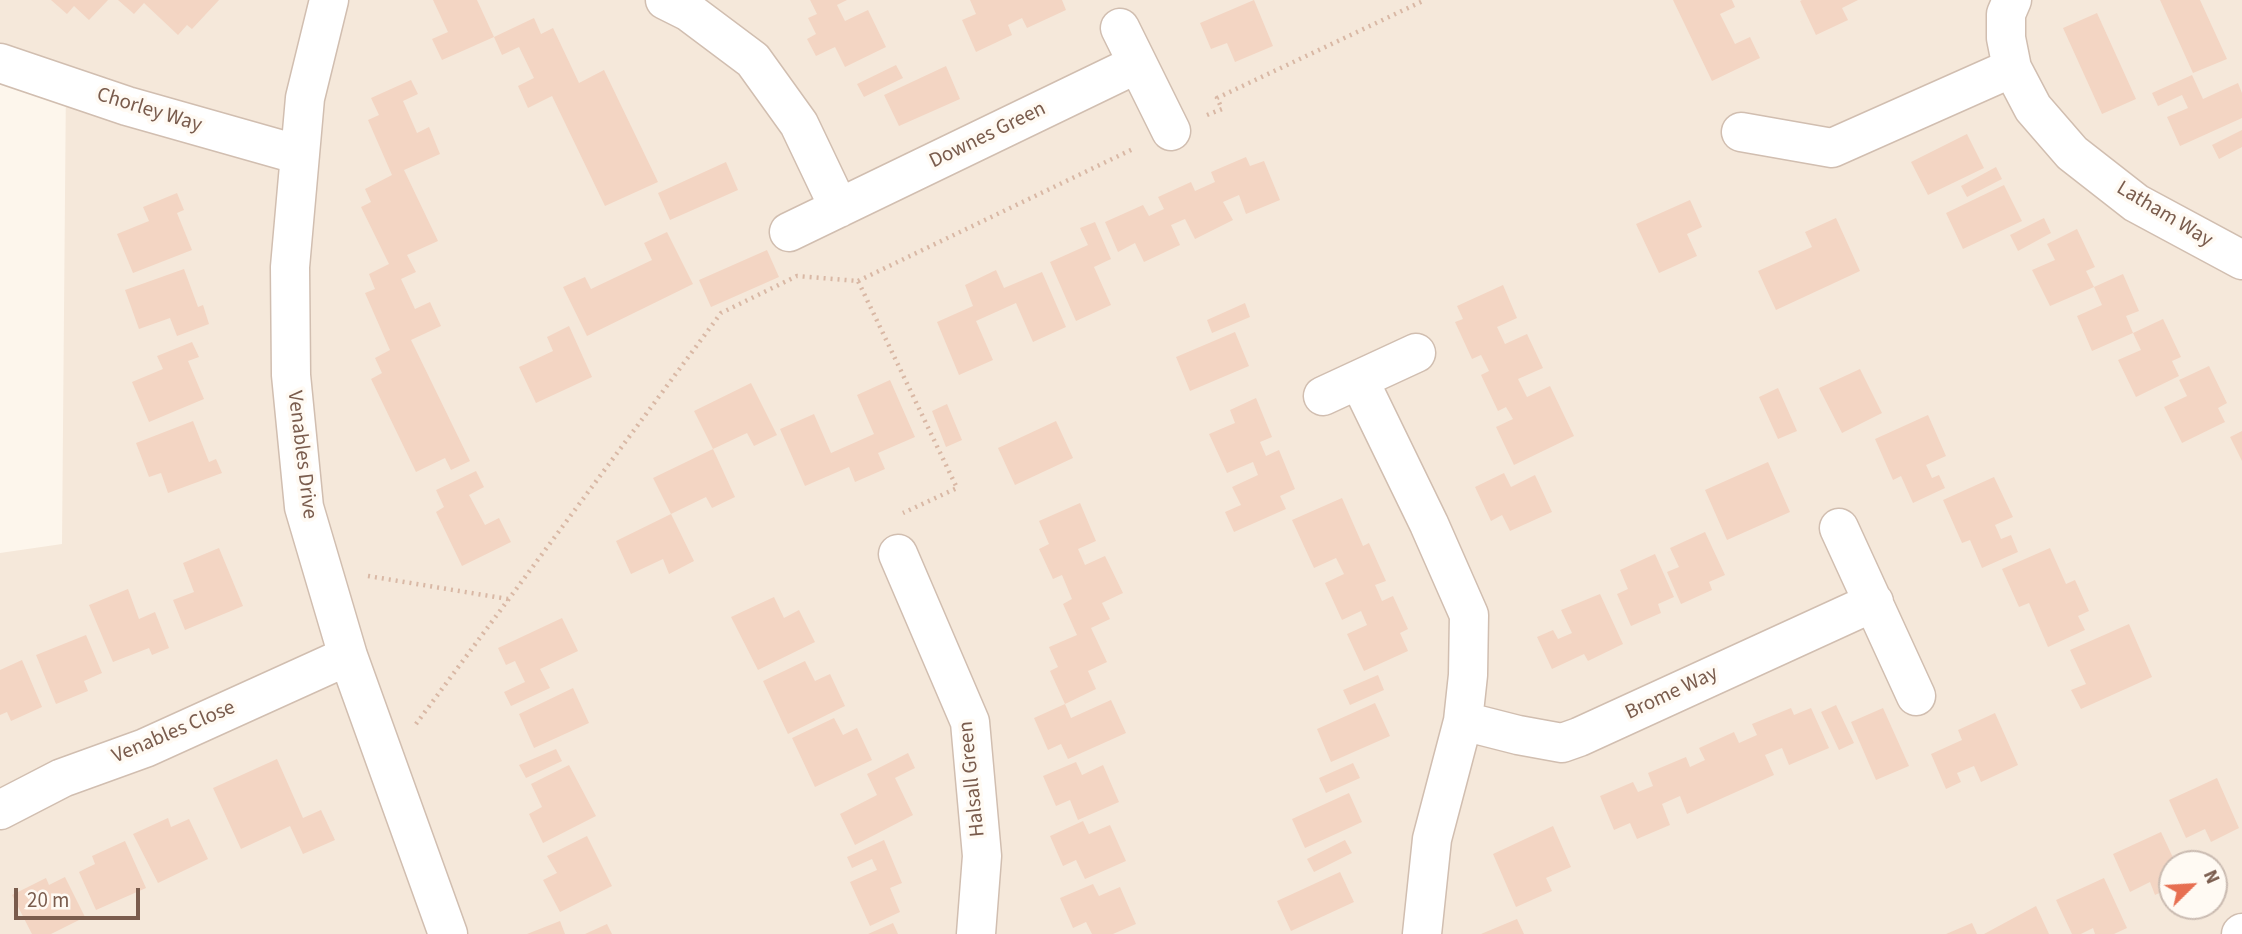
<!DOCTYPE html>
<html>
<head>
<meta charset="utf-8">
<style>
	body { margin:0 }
	#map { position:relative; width:2242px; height:934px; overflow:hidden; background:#fdf6ec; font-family:"Source Sans 3",sans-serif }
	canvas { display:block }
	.north { position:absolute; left:2158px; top:850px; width:70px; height:70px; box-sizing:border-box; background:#fffaf3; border:2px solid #cabbb1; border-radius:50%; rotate:66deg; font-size:19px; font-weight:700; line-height:28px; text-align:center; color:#7a5c4d }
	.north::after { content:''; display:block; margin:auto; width:24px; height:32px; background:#e76f51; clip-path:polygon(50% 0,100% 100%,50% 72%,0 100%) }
	.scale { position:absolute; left:14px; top:888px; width:126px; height:32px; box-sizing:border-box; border:4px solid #7a5c4d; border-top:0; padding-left:9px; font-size:21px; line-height:24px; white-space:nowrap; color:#7a5c4d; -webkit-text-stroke:5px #fffaf3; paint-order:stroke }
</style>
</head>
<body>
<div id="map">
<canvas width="2242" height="934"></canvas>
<div class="north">N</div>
<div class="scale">20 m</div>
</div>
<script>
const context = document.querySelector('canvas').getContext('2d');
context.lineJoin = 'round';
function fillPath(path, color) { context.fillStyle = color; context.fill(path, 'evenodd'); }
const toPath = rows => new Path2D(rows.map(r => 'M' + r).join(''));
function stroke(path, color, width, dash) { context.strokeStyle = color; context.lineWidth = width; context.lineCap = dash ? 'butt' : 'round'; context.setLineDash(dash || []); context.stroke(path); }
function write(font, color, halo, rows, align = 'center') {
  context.font = font + ' "Source Sans 3",sans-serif'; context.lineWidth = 7; context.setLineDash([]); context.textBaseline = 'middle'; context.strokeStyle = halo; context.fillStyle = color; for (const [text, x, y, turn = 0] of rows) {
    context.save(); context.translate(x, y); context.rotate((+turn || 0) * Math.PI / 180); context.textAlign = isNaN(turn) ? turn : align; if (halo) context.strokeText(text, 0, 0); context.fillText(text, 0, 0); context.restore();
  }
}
fillPath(toPath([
	[0,0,2242,0,2242,934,0,934,0,553,62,544,66,79,0,57],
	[2172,864,2214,864,2214,906,2172,906]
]), '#f5e8da');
fillPath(toPath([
	[51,0,108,0,89,20,74,6,67,14],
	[118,0,219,0,192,29,187,25,178,35,144,3,134,14],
	[433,0,477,0,494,37,442,60,432,39,448,32],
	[810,0,847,0,837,5,845,21,868,10,886,47,845,67,835,47,816,56,807,39,816,34,808,18,817,14],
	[970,0,1062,0,1066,10,1027,28,1022,18,1008,25,1012,35,976,52,962,20,976,14],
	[1254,0,1273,46,1235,62,1227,43,1211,49,1200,23],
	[1673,0,1732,0,1735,7,1720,14,1735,44,1750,37,1760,58,1712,81],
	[1802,0,1858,0,1842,8,1848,20,1816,35,1800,1],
	[2160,0,2200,0,2227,59,2193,73],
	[2097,13,2136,99,2102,114,2063,28],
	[534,18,541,34,553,28,579,83,604,70,658,182,605,206,552,96,528,108,518,86,534,78,519,47,502,55,494,37],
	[896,65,903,78,864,97,857,84],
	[946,66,960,99,899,126,884,95],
	[2192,75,2203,99,2238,83,2242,93,2242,118,2180,146,2167,117,2188,108,2182,95,2158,106,2152,93],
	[411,80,418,94,403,101,417,133,429,127,440,154,404,170,438,241,407,255,416,272,401,279,415,309,430,302,441,326,411,340,470,461,451,470,445,458,416,472,371,379,382,373,375,358,390,350,365,293,375,289,369,274,389,264,361,207,371,202,365,189,392,175,368,120,379,115,371,98],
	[2242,130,2242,147,2219,159,2212,145],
	[1967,134,1984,168,1928,195,1911,162],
	[1246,157,1250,166,1264,161,1280,200,1246,214,1239,195,1223,202,1233,220,1195,239,1185,219,1171,225,1180,245,1144,262,1135,243,1118,252,1105,222,1143,205,1149,216,1164,209,1158,197,1191,182,1195,191,1215,182,1211,172],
	[726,162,738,190,670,220,658,193],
	[1996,167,2002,179,1967,197,1961,186],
	[2004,185,2022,221,1963,249,1946,213],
	[177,193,184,210,177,213,192,250,133,273,117,234,149,221,143,207],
	[1690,200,1702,227,1687,234,1697,256,1659,273,1636,224],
	[1836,218,1860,271,1776,310,1758,271,1812,247,1805,232],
	[2044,218,2051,233,2018,251,2010,235],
	[1095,222,1111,259,1094,267,1111,305,1076,321,1050,262,1088,245,1080,228],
	[2077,229,2095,267,2086,271,2094,287,2050,306,2032,270,2055,260,2047,244],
	[667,232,693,284,587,336,563,287,585,277,591,289,652,260,644,243],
	[767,250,779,277,711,307,699,280],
	[184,269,198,307,203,305,209,324,177,336,170,318,139,329,125,290],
	[996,270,1004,288,1042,272,1066,327,1033,342,1016,303,976,321,993,360,959,375,937,322,973,306,965,285],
	[2123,274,2139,311,2126,316,2133,333,2092,351,2077,316,2102,305,2094,287],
	[1503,285,1517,318,1497,327,1505,344,1527,334,1543,368,1518,379,1527,397,1550,386,1574,436,1514,465,1496,427,1513,419,1506,407,1498,411,1481,375,1489,371,1481,355,1472,359,1455,322,1463,319,1457,306],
	[1245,303,1250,317,1212,333,1207,320],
	[2163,319,2181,357,2172,361,2179,376,2136,397,2118,360,2141,350,2133,333],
	[569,326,592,377,536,403,519,367,553,351,547,337],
	[1235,332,1249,366,1190,391,1176,357],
	[192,342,199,357,188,361,204,399,149,422,132,382,163,369,157,356],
	[2209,366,2227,403,2218,408,2225,422,2182,443,2164,407,2187,396,2179,380],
	[1860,369,1882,413,1842,433,1819,388],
	[890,380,915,437,878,453,885,469,855,482,849,467,805,486,780,429,814,414,831,453,856,442,874,434,857,395],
	[751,383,777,435,754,446,747,433,713,449,735,497,712,508,706,497,671,514,653,478,713,449,694,411],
	[1778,388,1797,431,1778,439,1759,397],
	[1256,398,1272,437,1260,442,1266,456,1279,450,1295,489,1280,496,1286,509,1234,532,1225,512,1241,505,1232,487,1258,475,1253,462,1227,473,1209,434,1235,423,1230,410],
	[947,404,962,440,946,447,932,411],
	[1928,415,1946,456,1926,465,1932,478,1939,475,1945,488,1913,503,1901,476,1893,480,1875,439],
	[193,421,209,462,216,459,222,473,168,493,161,473,149,477,136,443],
	[1056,421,1073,458,1015,485,998,448],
	[2242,431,2242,461,2230,437],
	[1768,462,1790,512,1727,540,1705,490],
	[476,471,484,487,469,495,485,525,499,518,511,542,462,566,436,512,444,507,436,490],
	[1504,473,1511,487,1535,475,1552,512,1510,531,1502,515,1491,521,1475,487],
	[1994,477,2013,517,1995,525,2001,539,2011,535,2018,552,1982,568,1970,540,1962,543,1943,500],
	[1342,498,1363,546,1369,543,1386,581,1375,585,1382,601,1393,596,1408,629,1400,633,1408,651,1364,671,1347,634,1367,625,1361,611,1342,620,1325,583,1344,574,1336,558,1314,568,1292,520],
	[1080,503,1096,541,1078,549,1085,565,1105,556,1123,593,1102,603,1110,619,1091,628,1107,662,1088,671,1096,689,1065,704,1050,671,1058,667,1049,647,1077,635,1063,604,1072,599,1062,575,1053,579,1039,549,1049,544,1039,521],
	[671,514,694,561,669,574,663,559,631,574,616,541],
	[1705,532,1725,575,1709,582,1712,590,1681,604,1667,572,1679,567,1670,548],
	[219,548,243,606,185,630,173,600,194,592,183,563],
	[2050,548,2066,584,2075,580,2089,611,2078,616,2085,630,2048,647,2029,603,2019,607,2002,569],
	[1655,554,1674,597,1658,604,1661,613,1631,626,1617,594,1628,589,1620,570],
	[128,589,139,619,155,612,169,648,152,655,149,648,113,662,89,605],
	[1600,594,1623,644,1588,661,1584,654,1552,669,1537,637,1553,630,1558,639,1572,633,1561,610],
	[774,597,784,618,799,610,815,642,758,670,731,617],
	[562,618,578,651,540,669,550,688,511,706,504,692,525,682,515,661,506,665,498,648],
	[2129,624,2152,677,2081,709,2071,690,2086,684,2070,650],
	[86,635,102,673,84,681,88,691,56,704,36,655],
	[22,660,42,707,11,721,7,712,0,715,0,670],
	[805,661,815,681,830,674,845,706,788,734,763,681],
	[1378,675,1384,690,1350,705,1343,690],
	[573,688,589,723,534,748,519,714],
	[1111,700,1126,733,1068,759,1061,744,1048,750,1034,718,1065,704,1071,718],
	[1375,703,1390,736,1331,762,1317,729],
	[1836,705,1854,743,1839,750,1821,712],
	[1791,708,1794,715,1811,708,1829,748,1789,765,1782,748,1765,755,1774,775,1687,814,1680,796,1662,804,1670,825,1637,839,1630,823,1614,830,1600,796,1633,782,1638,792,1653,786,1648,773,1686,757,1690,767,1705,760,1699,748,1734,732,1739,743,1757,735,1752,724],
	[1883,708,1909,766,1876,780,1851,722],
	[1995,713,2018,765,1981,782,1974,766,1957,773,1961,782,1946,789,1931,754,1962,740,1958,730],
	[834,718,843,735,857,728,872,760,815,787,792,738],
	[556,749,562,761,526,778,519,765],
	[908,753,915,768,895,778,913,815,855,845,840,814,877,795,867,774],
	[277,759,303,818,321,810,335,840,303,854,290,826,241,849,213,788],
	[1076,762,1082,775,1103,765,1119,802,1078,820,1070,800,1056,806,1043,776],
	[1353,763,1360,778,1326,793,1319,778],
	[569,765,596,816,543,843,529,814,542,807,531,784],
	[2217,778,2239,828,2211,842,2205,829,2186,838,2169,800],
	[1349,793,1362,822,1305,848,1292,819],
	[168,818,171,827,189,819,208,859,158,883,133,834],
	[1083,821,1089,834,1110,825,1126,861,1085,879,1076,860,1063,866,1050,836],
	[1553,826,1571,867,1546,878,1552,891,1516,907,1493,854],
	[2161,832,2176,864,2172,864,2172,887,2155,895,2150,882,2130,892,2113,854],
	[587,836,612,886,560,912,543,880,557,873,547,856],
	[884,840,902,883,890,888,900,912,870,926,850,882,877,870,872,859,852,868,847,857],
	[1345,840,1352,853,1314,872,1307,859],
	[125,841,146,888,96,910,79,872,95,864,92,856],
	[1340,872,1354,902,1291,931,1277,901],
	[65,877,85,917,51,934,32,934,12,895,46,878,49,885],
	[2104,878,2127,928,2114,934,2095,934,2093,928,2081,934,2072,934,2056,900],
	[1093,884,1099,896,1120,887,1136,924,1113,934,1092,934,1086,922,1073,928,1060,898],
	[2036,906,2049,934,1984,934],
	[1517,919,1524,934,1481,934],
	[560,921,565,934,527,934],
	[893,923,898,934,868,934],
	[1972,923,1977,934,1946,934],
	[607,924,612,934,585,934]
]), '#f3d5c3');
const street = toPath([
	[329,0,305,98,290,267,291,375,304,507,348,656,448,934],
	[665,0,689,12,753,60,799,124,839,208],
	[2012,0,2006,14,2006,38,2012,68,2033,108,2072,153,2136,203,2242,260],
	[1120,28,1171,131],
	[0,63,127,106,300,155],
	[1741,132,1832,148,2012,68],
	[789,232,1137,64],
	[1359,380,1429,524,1469,615,1468,675,1463,721,1432,839,1422,934],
	[1323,396,1416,353],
	[1839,528,1916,696],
	[898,554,970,722,982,856,976,934],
	[1463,721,1518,735,1562,743,1579,737,1874,602],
	[0,810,62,778,145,748,348,656],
	[2241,934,2242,933]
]);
stroke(street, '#d1beb0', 41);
stroke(toPath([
	[1207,115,1222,109,1217,98,1425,0],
	[858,281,1135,148],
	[368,576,508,599],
	[416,724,721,313,797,276,858,281,957,488,903,513]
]), '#d9b8a5', 4.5, [2, 5]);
stroke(street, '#fff', 38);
write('21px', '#7a5c4d', '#fffaf3', [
	["Chorley Way",149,111,17],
	["Downes Green",988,136,-26],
	["Latham Way",2164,215,31],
	["Venables Drive",301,455,83],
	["Brome Way",1672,694,-25],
	["Venables Close",174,733,-23],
	["Halsall Green",973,779,-96]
]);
</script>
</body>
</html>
